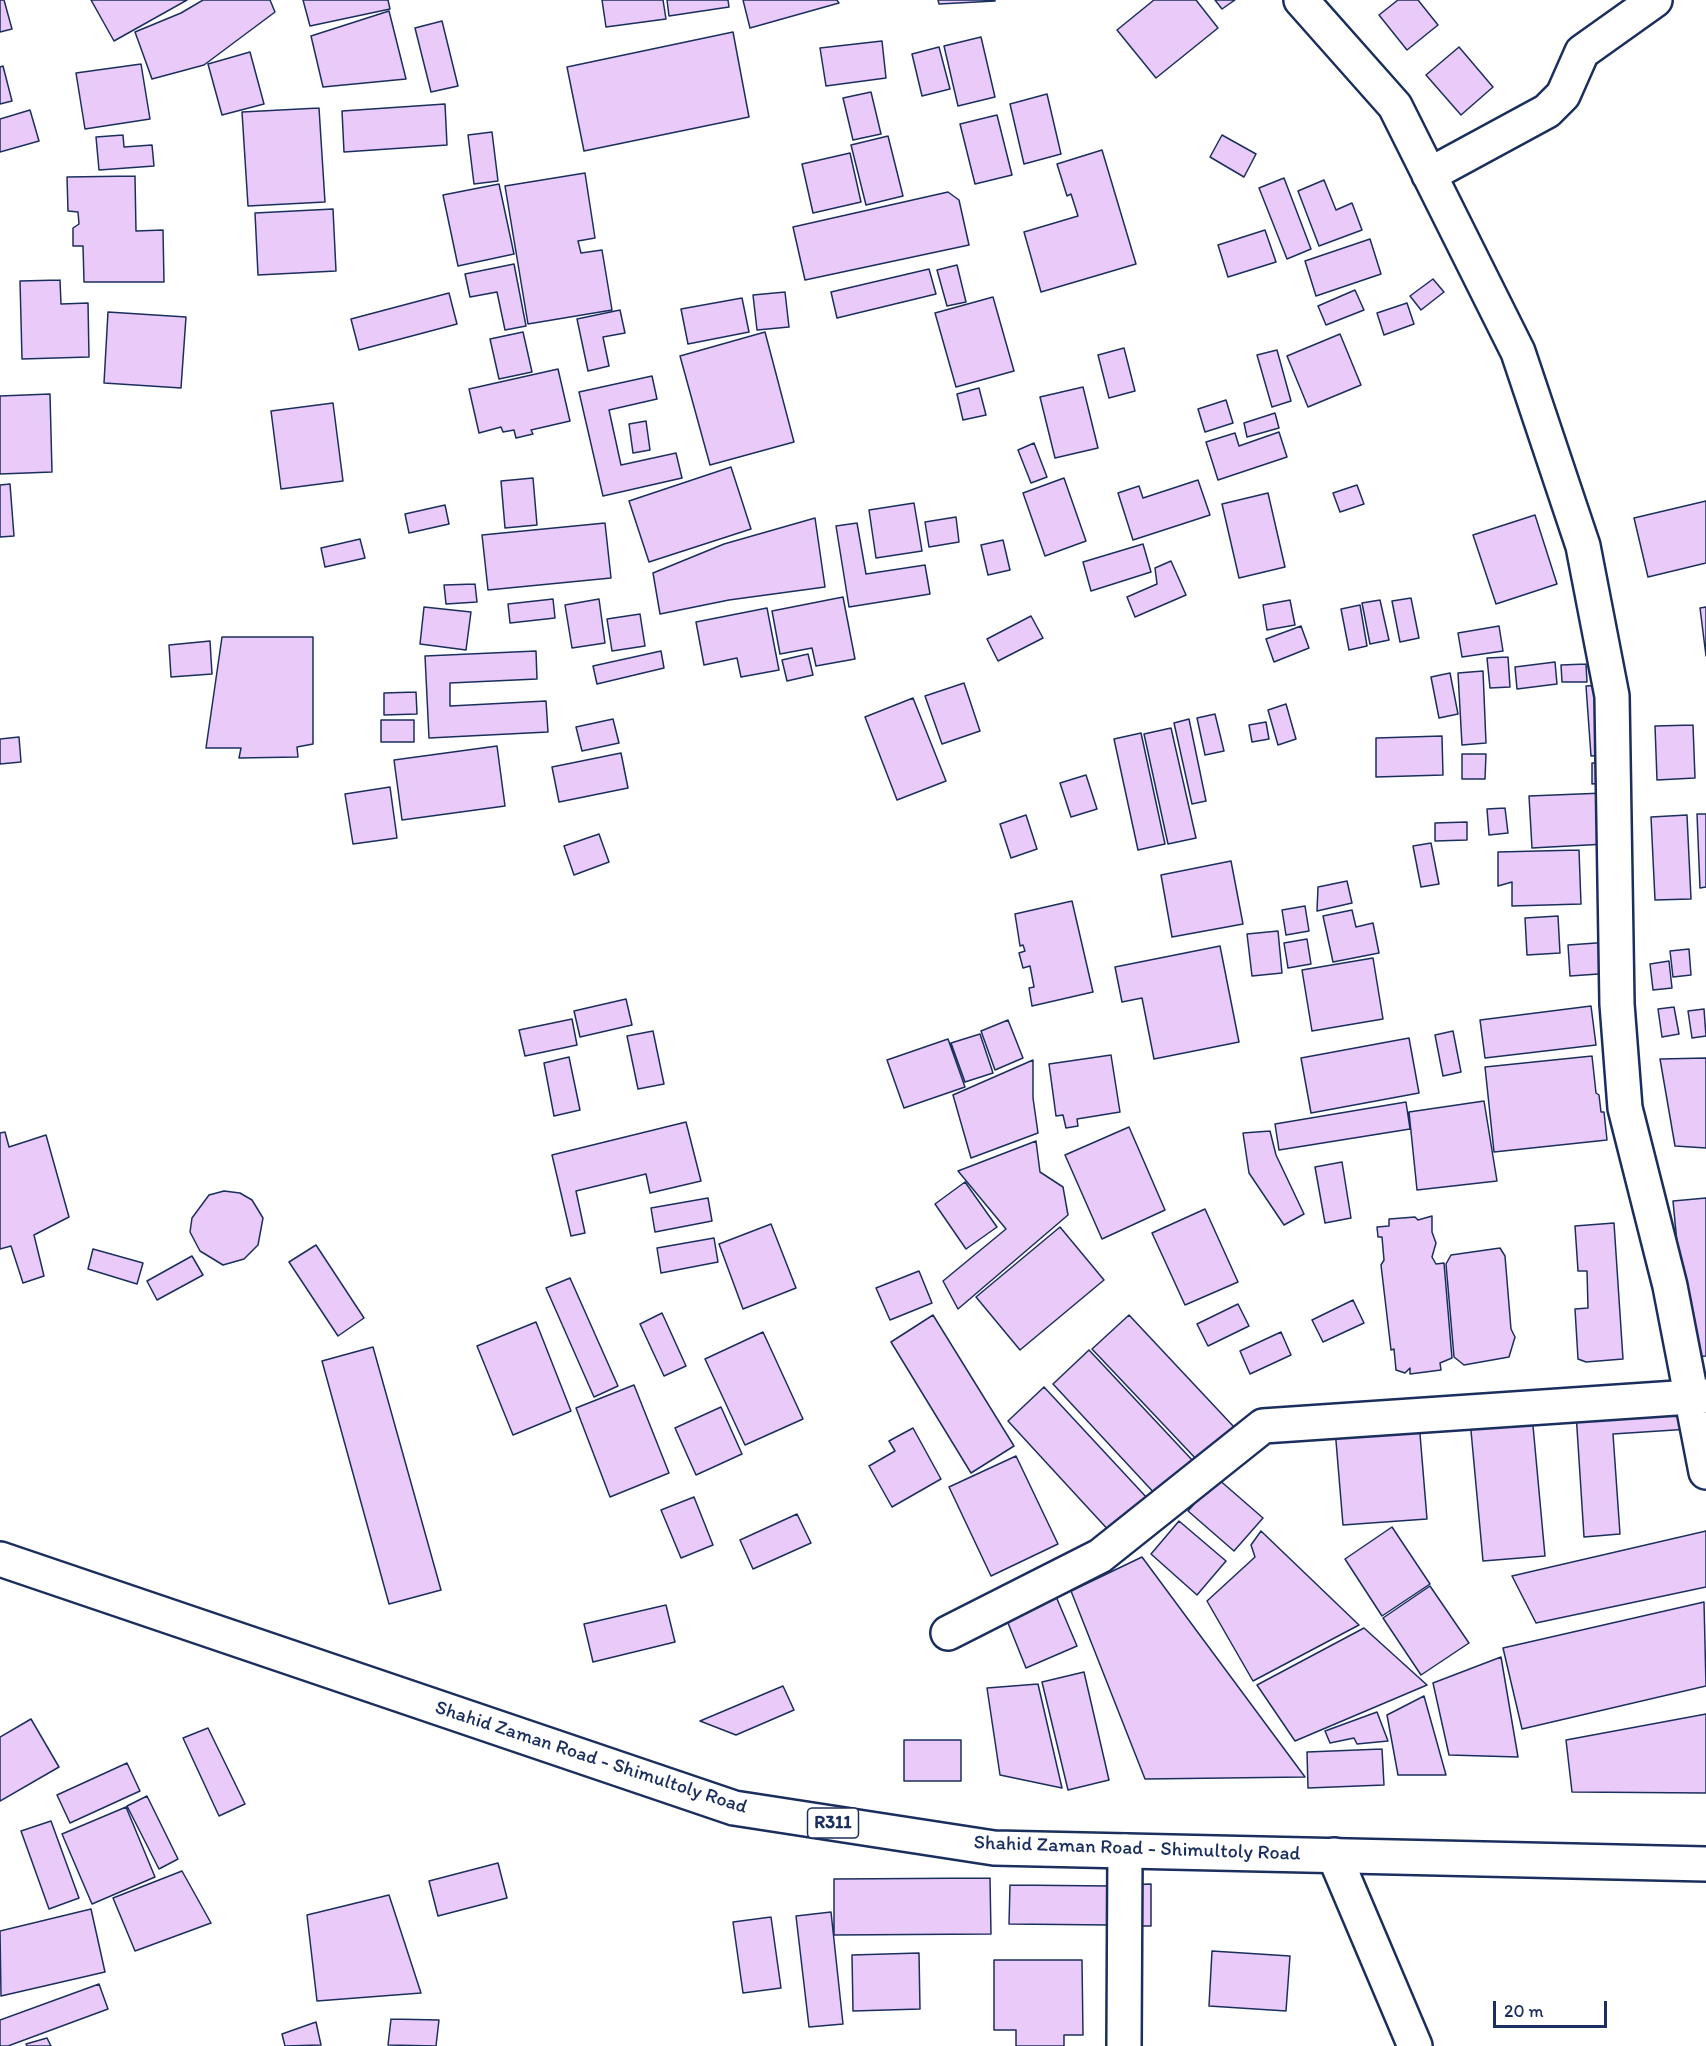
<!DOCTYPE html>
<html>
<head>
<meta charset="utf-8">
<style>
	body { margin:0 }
	#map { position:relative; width:1706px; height:2046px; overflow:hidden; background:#fff; font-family:Itim,sans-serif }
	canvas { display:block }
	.scale { position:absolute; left:1493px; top:2001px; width:114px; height:27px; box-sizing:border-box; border:3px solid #1b2f5e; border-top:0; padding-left:8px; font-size:18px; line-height:21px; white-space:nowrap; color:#1b2f5e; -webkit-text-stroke:4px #fff; paint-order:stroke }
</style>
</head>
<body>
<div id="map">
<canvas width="1706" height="2046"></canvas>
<div class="scale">20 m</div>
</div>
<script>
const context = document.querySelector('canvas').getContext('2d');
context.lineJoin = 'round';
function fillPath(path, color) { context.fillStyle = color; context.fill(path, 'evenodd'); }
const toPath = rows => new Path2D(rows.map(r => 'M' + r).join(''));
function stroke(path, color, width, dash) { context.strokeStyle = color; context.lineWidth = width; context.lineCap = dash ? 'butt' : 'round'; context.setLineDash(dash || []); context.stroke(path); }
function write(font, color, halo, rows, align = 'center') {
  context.font = font + ' Itim,sans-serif'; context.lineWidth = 4.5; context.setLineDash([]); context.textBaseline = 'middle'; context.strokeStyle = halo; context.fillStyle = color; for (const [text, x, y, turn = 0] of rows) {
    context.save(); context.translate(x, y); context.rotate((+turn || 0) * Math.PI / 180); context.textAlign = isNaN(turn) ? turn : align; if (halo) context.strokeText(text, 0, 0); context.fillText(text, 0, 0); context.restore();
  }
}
const building = toPath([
	[0,0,4,0,12,29,0,32,0,0],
	[91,0,187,0,114,41,91,0],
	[203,0,270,0,275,12,204,65,152,79,135,32,181,13,203,0],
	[303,0,388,0,390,9,310,26,303,0],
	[602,0,663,0,666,19,606,27,602,0],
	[667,0,728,0,729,7,669,16,667,0],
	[743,0,837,0,839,3,750,28,743,0],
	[938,0,995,0,995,1,939,4,938,0],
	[1154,0,1196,0,1218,28,1156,78,1117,30,1154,0],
	[1215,0,1235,0,1222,9,1215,0],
	[1398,0,1418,0,1438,25,1407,50,1379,15,1398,0],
	[389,11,406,79,323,87,311,36,389,11],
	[442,21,458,86,431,92,415,28,442,21],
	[733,32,749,117,584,151,567,67,733,32],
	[981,37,995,97,958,106,944,46,981,37],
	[882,41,886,78,826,86,820,48,882,41],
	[939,47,950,89,922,96,912,54,939,47],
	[1459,47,1493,87,1461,115,1426,75,1459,47],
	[250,52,264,104,222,115,208,64,250,52],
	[141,64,150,119,85,129,76,73,141,64],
	[3,66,12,101,0,104,0,67,3,66],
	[871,92,881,134,853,140,843,98,871,92],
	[1047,94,1061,154,1024,164,1010,104,1047,94],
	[445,104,447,145,344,152,342,111,445,104],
	[319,108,325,202,248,206,242,112,319,108],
	[30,110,39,141,0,152,0,119,30,110],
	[997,115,1012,175,975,184,960,124,997,115],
	[492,132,498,181,474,184,468,135,492,132],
	[123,135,124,147,152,145,154,166,99,170,96,137,123,135],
	[1222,135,1256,154,1244,177,1210,157,1222,135],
	[888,136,903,196,866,205,851,145,888,136],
	[1102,150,1136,264,1041,292,1024,232,1078,216,1071,194,1067,196,1057,164,1102,150],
	[850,153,861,202,813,213,802,164,850,153],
	[585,173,595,238,578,241,581,253,602,250,612,310,528,324,505,186,585,173],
	[135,176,136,231,163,230,164,282,84,282,83,246,73,246,73,228,79,224,78,212,68,211,67,177,135,176],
	[1284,178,1311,249,1287,259,1259,188,1284,178],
	[1324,180,1336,210,1352,203,1362,230,1319,246,1298,191,1324,180],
	[499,184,514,254,458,266,443,195,499,184],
	[948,192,959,200,969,245,805,280,793,227,948,192],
	[333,209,336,271,258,275,255,213,333,209],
	[1265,230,1276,262,1228,277,1218,245,1265,230],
	[1370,239,1381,274,1316,296,1305,261,1370,239],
	[514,264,526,326,505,330,497,292,470,297,465,274,514,264],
	[957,265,966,302,947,306,937,270,957,265],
	[929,269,936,294,837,318,831,292,929,269],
	[1433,279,1444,292,1421,310,1410,296,1433,279],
	[60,280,61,304,88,303,89,357,22,359,20,281,60,280],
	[1355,290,1364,310,1326,325,1318,306,1355,290],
	[785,292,789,327,757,330,753,295,785,292],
	[449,293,457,324,359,350,351,319,449,293],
	[993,297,1014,371,956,387,935,313,993,297],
	[742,298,749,332,688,344,681,309,742,298],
	[1407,303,1414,324,1384,335,1377,313,1407,303],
	[620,310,625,333,603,337,609,366,588,371,577,319,620,310],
	[108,312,186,317,181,388,104,383,108,312],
	[523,332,532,372,499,379,490,339,523,332],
	[765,332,794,442,710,465,680,356,765,332],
	[1340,334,1361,385,1308,407,1287,356,1340,334],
	[1124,348,1135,391,1109,398,1098,355,1124,348],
	[1277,350,1291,401,1272,407,1257,355,1277,350],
	[558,369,570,421,531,430,533,434,516,438,514,430,503,432,501,427,479,433,469,389,558,369],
	[652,376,657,399,609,410,621,465,676,453,682,478,603,496,579,392,652,376],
	[1083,387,1098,448,1055,458,1040,397,1083,387],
	[979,388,986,415,963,420,957,394,979,388],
	[50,394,52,472,0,474,0,396,50,394],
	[1226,400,1233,423,1205,432,1198,409,1226,400],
	[333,403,343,481,281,489,271,411,333,403],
	[1275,413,1279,428,1247,437,1244,423,1275,413],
	[646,421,650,450,633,453,629,424,646,421],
	[1279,432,1287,457,1218,480,1206,442,1235,433,1239,446,1279,432],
	[1034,443,1047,477,1031,483,1018,450,1034,443],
	[731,467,751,529,649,562,629,501,731,467],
	[533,478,537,525,505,528,501,481,533,478],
	[1064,478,1086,541,1045,556,1023,493,1064,478],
	[1198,480,1210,515,1133,540,1118,493,1139,486,1143,498,1198,480],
	[10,484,14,536,0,537,0,485,10,484],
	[1357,485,1364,504,1340,512,1333,493,1357,485],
	[1268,493,1285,567,1239,578,1222,504,1268,493],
	[1706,501,1706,563,1648,577,1634,518,1706,501],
	[914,503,922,551,876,558,869,510,914,503],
	[445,505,449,524,409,533,405,514,445,505],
	[1535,515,1557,584,1496,604,1473,535,1535,515],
	[956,517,959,542,929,547,925,522,956,517],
	[815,518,825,587,729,600,660,614,653,573,724,544,815,518],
	[605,523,611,578,488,590,482,535,605,523],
	[857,523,866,574,925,565,930,594,849,607,836,526,857,523],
	[360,539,365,558,325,567,321,548,360,539],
	[1003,540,1010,570,988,575,981,545,1003,540],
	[1143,544,1151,572,1091,591,1083,562,1143,544],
	[1171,561,1186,595,1135,617,1127,597,1157,584,1155,568,1171,561],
	[475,584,477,602,446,604,444,585,475,584],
	[843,597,855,659,816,666,812,648,780,654,772,611,843,597],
	[1411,598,1419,638,1400,642,1392,601,1411,598],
	[553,599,555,618,510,623,508,604,553,599],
	[599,599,605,643,572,648,565,605,599,599],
	[1290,600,1295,625,1267,630,1263,605,1290,600],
	[1380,600,1389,640,1370,644,1362,603,1380,600],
	[1360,605,1367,646,1349,650,1341,609,1360,605],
	[424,607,471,612,466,650,420,644,424,607],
	[1706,607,1706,656,1700,608,1706,607],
	[767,608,779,670,741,677,737,658,704,665,696,622,767,608],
	[640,614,645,646,612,651,607,619,640,614],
	[1031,616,1043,638,998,661,987,639,1031,616],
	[1301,626,1309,648,1274,662,1266,639,1301,626],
	[1499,626,1503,651,1462,657,1458,633,1499,626],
	[222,637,313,637,313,744,297,747,298,757,239,758,241,748,206,748,222,637],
	[210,641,212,674,171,677,169,645,210,641],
	[536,651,537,679,450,683,450,706,546,701,548,732,429,738,425,656,536,651],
	[661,651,664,668,597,684,593,666,661,651],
	[808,654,813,675,787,681,782,660,808,654],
	[1508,657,1510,687,1490,688,1487,658,1508,657],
	[1555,662,1557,684,1517,689,1515,667,1555,662],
	[1586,664,1587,682,1562,682,1561,665,1586,664],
	[1483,671,1486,743,1462,745,1458,673,1483,671],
	[1450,673,1458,714,1439,718,1431,677,1450,673],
	[964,683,980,731,942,744,925,696,964,683],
	[1603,685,1608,755,1591,756,1586,686,1603,685],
	[416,692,417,714,384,715,384,693,416,692],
	[913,698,946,781,897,800,865,717,913,698],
	[1286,704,1296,739,1278,745,1268,710,1286,704],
	[1215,714,1224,751,1205,755,1197,718,1215,714],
	[613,719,619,743,582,751,576,727,613,719],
	[1189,719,1206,801,1192,804,1174,723,1189,719],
	[381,720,414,720,414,742,381,742,381,720],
	[1266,722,1269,739,1252,742,1249,725,1266,722],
	[1693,725,1695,778,1657,780,1655,726,1693,725],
	[1171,728,1196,838,1168,844,1144,734,1171,728],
	[1141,733,1165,844,1138,850,1114,739,1141,733],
	[1442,736,1443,775,1376,777,1376,738,1442,736],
	[19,737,21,762,0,764,0,739,19,737],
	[497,746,505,806,402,820,394,760,497,746],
	[621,753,628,788,559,802,552,767,621,753],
	[1462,754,1486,754,1485,779,1462,779,1462,754],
	[1592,763,1611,763,1612,782,1592,784,1592,763],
	[1086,775,1097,809,1071,817,1060,783,1086,775],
	[390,787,397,838,353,844,345,794,390,787],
	[1604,793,1606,844,1532,848,1529,796,1604,793],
	[1505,808,1508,833,1489,835,1487,809,1505,808],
	[1697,814,1706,814,1706,887,1700,888,1697,814],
	[1026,815,1037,849,1011,858,1000,824,1026,815],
	[1687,815,1691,899,1655,900,1651,817,1687,815],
	[1467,822,1467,840,1435,841,1435,823,1467,822],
	[599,834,609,862,574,875,564,846,599,834],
	[1431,843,1439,884,1421,887,1413,846,1431,843],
	[1579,850,1581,904,1512,906,1512,882,1498,886,1498,852,1579,850],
	[1231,861,1243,924,1172,937,1161,875,1231,861],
	[1347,881,1352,903,1317,911,1318,887,1347,881],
	[1072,901,1093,992,1032,1006,1029,988,1034,987,1030,966,1023,968,1019,953,1025,951,1023,945,1020,946,1015,914,1072,901],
	[1305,906,1309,931,1286,935,1282,910,1305,906],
	[1352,910,1356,927,1373,923,1379,953,1333,962,1323,916,1352,910],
	[1558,916,1560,953,1527,955,1525,918,1558,916],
	[1278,931,1282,973,1252,976,1247,934,1278,931],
	[1307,939,1311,964,1288,968,1284,943,1307,939],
	[1610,942,1613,973,1570,976,1568,945,1610,942],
	[1220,946,1239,1042,1154,1059,1142,998,1122,1002,1115,967,1220,946],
	[1689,949,1691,975,1673,977,1670,951,1689,949],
	[1373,958,1383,1019,1312,1031,1302,970,1373,958],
	[1669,961,1672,988,1653,990,1650,964,1669,961],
	[626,999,632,1025,580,1037,574,1011,626,999],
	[1591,1006,1596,1045,1485,1058,1480,1020,1591,1006],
	[1674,1007,1679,1034,1662,1037,1658,1009,1674,1007],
	[1704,1009,1706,1036,1692,1038,1688,1011,1704,1009],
	[572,1019,577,1045,525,1056,519,1030,572,1019],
	[1008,1020,1023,1058,995,1070,981,1031,1008,1020],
	[653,1031,664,1084,638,1089,627,1036,653,1031],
	[1453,1031,1461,1072,1443,1076,1435,1035,1453,1031],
	[980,1034,993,1073,965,1082,951,1043,980,1034],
	[1409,1038,1419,1093,1311,1113,1301,1058,1409,1038],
	[948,1039,965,1087,904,1108,887,1060,948,1039],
	[1111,1055,1120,1112,1077,1119,1078,1126,1066,1128,1063,1115,1056,1116,1049,1064,1111,1055],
	[1592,1056,1596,1093,1599,1095,1601,1112,1604,1112,1607,1140,1494,1152,1485,1067,1592,1056],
	[569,1057,580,1110,554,1116,544,1063,569,1057],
	[1706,1058,1706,1148,1675,1146,1660,1059,1706,1058],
	[1033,1060,1033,1098,1038,1133,971,1158,953,1095,1033,1060],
	[1484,1101,1497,1181,1417,1190,1409,1112,1484,1101],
	[1406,1102,1410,1129,1279,1150,1275,1124,1406,1102],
	[686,1122,701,1181,650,1193,646,1174,576,1191,585,1233,571,1236,552,1155,686,1122],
	[1129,1127,1165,1210,1102,1239,1065,1155,1129,1127],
	[1270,1131,1276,1155,1304,1214,1284,1225,1249,1173,1243,1133,1270,1131],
	[5,1132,9,1147,46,1135,69,1217,34,1235,44,1276,23,1283,11,1246,0,1249,0,1133,5,1132],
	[1036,1141,1040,1172,1063,1187,1068,1215,958,1309,943,1281,1006,1229,958,1171,1036,1141],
	[1342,1162,1351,1218,1325,1223,1315,1167,1342,1162],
	[965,1182,997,1227,966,1249,935,1204,965,1182],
	[224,1191,240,1193,252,1200,263,1218,258,1245,244,1259,223,1265,200,1251,190,1232,192,1218,209,1195,224,1191],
	[708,1198,712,1221,655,1232,651,1208,708,1198],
	[1706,1198,1706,1356,1688,1358,1673,1201,1706,1198],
	[1205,1209,1238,1282,1185,1305,1152,1233,1205,1209],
	[1432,1216,1432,1232,1436,1243,1432,1257,1436,1264,1444,1263,1452,1358,1440,1363,1441,1370,1410,1374,1410,1368,1405,1373,1396,1370,1394,1349,1391,1350,1381,1265,1384,1260,1382,1237,1378,1237,1377,1227,1389,1226,1389,1219,1415,1217,1418,1220,1432,1216],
	[1614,1223,1623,1359,1586,1362,1578,1359,1575,1309,1588,1308,1587,1271,1578,1271,1575,1226,1614,1223],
	[771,1224,796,1288,743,1309,719,1244,771,1224],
	[1060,1227,1104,1280,1020,1350,976,1297,1060,1227],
	[714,1238,718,1262,661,1273,657,1248,714,1238],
	[316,1245,364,1318,338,1336,289,1262,316,1245],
	[1500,1248,1505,1256,1511,1329,1515,1337,1509,1357,1464,1365,1454,1357,1446,1264,1451,1255,1500,1248],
	[93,1249,143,1263,137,1284,88,1269,93,1249],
	[192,1256,203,1275,157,1300,147,1281,192,1256],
	[919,1271,932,1303,890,1320,876,1288,919,1271],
	[570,1278,618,1386,594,1397,546,1288,570,1278],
	[1353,1300,1364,1323,1323,1342,1312,1320,1353,1300],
	[1238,1304,1249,1326,1208,1346,1197,1324,1238,1304],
	[662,1313,686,1366,664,1376,640,1324,662,1313],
	[933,1315,1014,1446,971,1473,891,1342,933,1315],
	[1129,1315,1234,1427,1198,1461,1092,1349,1129,1315],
	[536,1322,571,1411,513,1435,477,1346,536,1322],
	[763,1332,803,1419,745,1445,705,1359,763,1332],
	[1281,1332,1291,1355,1250,1374,1240,1351,1281,1332],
	[373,1347,441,1590,389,1604,322,1361,373,1347],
	[1089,1350,1194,1462,1157,1496,1053,1384,1089,1350],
	[634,1385,669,1473,610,1497,576,1408,634,1385],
	[1044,1387,1148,1499,1112,1534,1008,1421,1044,1387],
	[1688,1406,1690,1429,1613,1434,1620,1534,1584,1537,1576,1413,1688,1406],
	[721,1407,742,1454,696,1475,675,1428,721,1407],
	[1532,1415,1545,1556,1483,1561,1470,1420,1532,1415],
	[1419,1422,1427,1519,1343,1525,1335,1429,1419,1422],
	[913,1428,941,1479,892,1507,869,1466,895,1451,889,1441,913,1428],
	[1016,1456,1058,1544,991,1576,949,1487,1016,1456],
	[1217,1478,1263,1518,1234,1551,1188,1511,1217,1478],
	[694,1497,713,1545,681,1558,661,1510,694,1497],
	[797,1514,811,1543,753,1569,740,1540,797,1514],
	[1179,1521,1226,1561,1197,1595,1151,1554,1179,1521],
	[1392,1527,1430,1584,1382,1616,1345,1559,1392,1527],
	[1261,1531,1359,1625,1253,1681,1207,1601,1255,1557,1251,1545,1261,1531],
	[1706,1531,1706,1587,1536,1623,1512,1576,1706,1531],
	[1142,1557,1305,1777,1145,1779,1071,1591,1142,1557],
	[1430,1586,1469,1643,1421,1675,1383,1618,1430,1586],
	[1052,1587,1077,1646,1026,1668,1002,1608,1052,1587],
	[1704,1602,1706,1686,1522,1729,1503,1648,1704,1602],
	[666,1605,675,1642,593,1662,584,1624,666,1605],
	[1364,1628,1427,1685,1295,1741,1257,1685,1364,1628],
	[1501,1657,1518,1757,1449,1755,1433,1683,1501,1657],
	[1084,1672,1109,1780,1068,1790,1042,1682,1084,1672],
	[1038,1684,1062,1788,1000,1775,987,1688,1038,1684],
	[783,1686,794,1710,736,1735,700,1721,783,1686],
	[1424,1696,1446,1775,1398,1775,1387,1715,1424,1696],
	[1377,1712,1388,1741,1357,1744,1354,1738,1330,1743,1325,1731,1377,1712],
	[1706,1714,1706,1793,1572,1792,1566,1740,1706,1714],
	[31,1719,59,1767,0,1801,0,1737,31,1719],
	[208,1728,245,1804,219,1816,183,1738,208,1728],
	[904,1740,961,1740,961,1781,904,1781,904,1740],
	[1382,1749,1384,1785,1308,1788,1307,1752,1382,1749],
	[127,1763,140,1791,70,1823,57,1795,127,1763],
	[147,1796,178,1859,159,1869,127,1806,147,1796],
	[126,1807,155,1877,92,1904,62,1834,126,1807],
	[51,1821,79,1898,49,1909,21,1831,51,1821],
	[498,1863,507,1898,438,1916,429,1881,498,1863],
	[182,1871,211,1923,135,1951,113,1898,182,1871],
	[990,1878,991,1934,834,1935,834,1879,990,1878],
	[1151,1884,1151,1926,1117,1926,1117,1885,1151,1884],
	[1010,1885,1111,1886,1110,1925,1009,1924,1010,1885],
	[389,1895,421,1993,317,2001,307,1915,389,1895],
	[91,1909,105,1972,1,1996,0,1931,91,1909],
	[831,1912,843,2024,809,2027,796,1916,831,1912],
	[771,1917,781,1988,743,1993,733,1922,771,1917],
	[1212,1951,1290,1956,1286,2011,1209,2006,1212,1951],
	[919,1953,920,2009,853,2011,852,1955,919,1953],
	[994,1960,1082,1960,1083,2035,1064,2035,1064,2046,1016,2046,1016,2030,994,2030,994,1960],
	[99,1984,108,2009,8,2046,0,2046,0,2020,99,1984],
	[391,2019,439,2020,436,2046,388,2045,391,2019],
	[316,2022,321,2045,285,2046,282,2034,316,2022],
	[47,2038,51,2046,27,2046,26,2044,47,2038]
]);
fillPath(building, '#e9caf8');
stroke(building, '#1b2f5e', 1.5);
const minor = toPath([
	[1301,0,1395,106,1518,352,1583,546,1612,696,1617,1004,1625,1108,1670,1286,1706,1472],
	[1429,175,1547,111,1563,95,1582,52,1655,0],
	[948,1633,1100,1556,1263,1426,1706,1396],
	[1334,1855,1415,2046],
	[1124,2046,1125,1851]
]);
const primary = toPath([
	[0,1559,734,1808,994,1848,1706,1864]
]);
stroke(minor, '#1b2f5e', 38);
stroke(primary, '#1b2f5e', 38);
stroke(minor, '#fff', 33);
stroke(primary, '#fff', 33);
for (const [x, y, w] of [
	[833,1823,51]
]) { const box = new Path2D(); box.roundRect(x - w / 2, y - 15, w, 30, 4.5); context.fillStyle = '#fff'; context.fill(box); stroke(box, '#1b2f5e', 1.5); }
write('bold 18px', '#1b2f5e', null, [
	["R311",833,1823]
]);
write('20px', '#1b2f5e', '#fff', [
	["Shahid Zaman Road - Shimultoly Road",591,1758,18],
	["Shahid Zaman Road - Shimultoly Road",1137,1849,2]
]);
</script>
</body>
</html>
